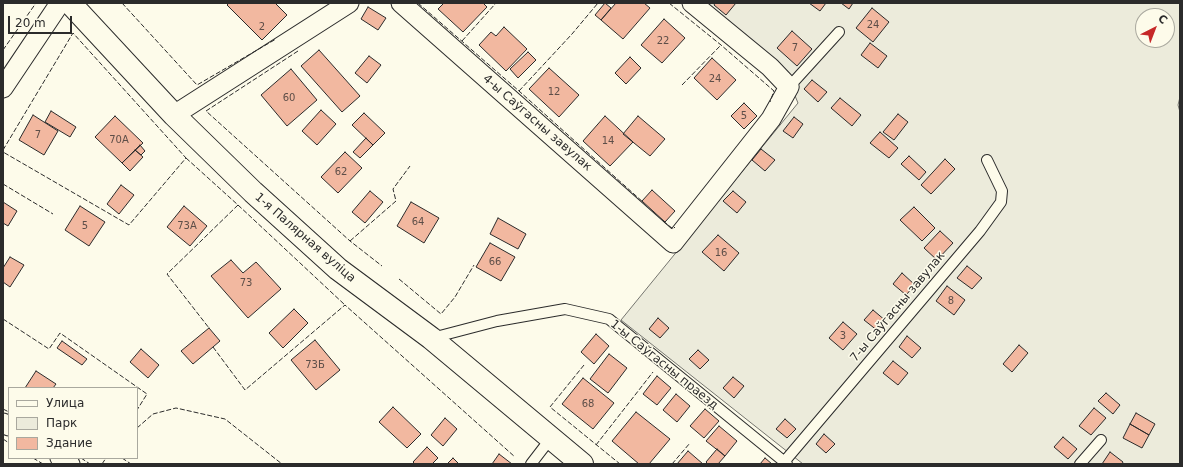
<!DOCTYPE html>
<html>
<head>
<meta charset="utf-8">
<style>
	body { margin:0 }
	#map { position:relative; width:1183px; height:467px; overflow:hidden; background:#fdfbea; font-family:"DejaVu Sans",sans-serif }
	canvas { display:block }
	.frame { position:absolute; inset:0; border:4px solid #2b2b2b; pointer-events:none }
	.legend { position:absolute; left:8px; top:387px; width:130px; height:72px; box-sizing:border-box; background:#fdfbea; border:1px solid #a9a89e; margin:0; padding:5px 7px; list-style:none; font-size:12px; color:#2b2b2b }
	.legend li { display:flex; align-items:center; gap:8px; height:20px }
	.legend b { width:20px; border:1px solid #a9a89e }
	.north { position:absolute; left:1135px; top:8px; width:40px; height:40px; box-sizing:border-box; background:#fdfbea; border:1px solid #a9a89e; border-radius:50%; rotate:42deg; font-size:11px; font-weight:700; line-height:16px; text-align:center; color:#2b2b2b }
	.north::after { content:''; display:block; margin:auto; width:14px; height:18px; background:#c62828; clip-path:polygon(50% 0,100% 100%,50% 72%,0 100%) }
	.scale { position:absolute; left:8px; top:16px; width:64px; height:18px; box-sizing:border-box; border:2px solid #2b2b2b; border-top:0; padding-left:5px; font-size:12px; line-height:14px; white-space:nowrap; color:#2b2b2b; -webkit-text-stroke:3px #fdfbea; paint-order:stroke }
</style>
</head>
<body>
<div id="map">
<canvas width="1183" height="467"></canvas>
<div class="frame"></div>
<ul class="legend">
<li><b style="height:5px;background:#fdfbea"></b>Улица</li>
<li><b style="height:11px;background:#ecebdb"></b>Парк</li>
<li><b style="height:11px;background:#f2b8a0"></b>Здание</li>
</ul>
<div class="north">С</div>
<div class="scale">20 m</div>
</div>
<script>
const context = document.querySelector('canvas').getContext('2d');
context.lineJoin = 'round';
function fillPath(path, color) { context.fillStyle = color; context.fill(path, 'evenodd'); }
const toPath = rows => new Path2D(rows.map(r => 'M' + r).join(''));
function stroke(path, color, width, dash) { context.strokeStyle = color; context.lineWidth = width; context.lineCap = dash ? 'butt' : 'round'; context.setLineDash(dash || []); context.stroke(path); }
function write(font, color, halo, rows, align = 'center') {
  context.font = font + ' "DejaVu Sans",sans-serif'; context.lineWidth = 3; context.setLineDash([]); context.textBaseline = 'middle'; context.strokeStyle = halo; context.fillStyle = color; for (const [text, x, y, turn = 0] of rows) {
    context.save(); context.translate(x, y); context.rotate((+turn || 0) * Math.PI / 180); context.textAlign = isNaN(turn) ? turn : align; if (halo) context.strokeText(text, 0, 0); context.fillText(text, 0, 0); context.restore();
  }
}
const green = toPath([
	[701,3,1180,3,1180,97,1178,105,1180,112,1180,464,803,464,621,320,798,103,786,74,701,3],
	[1143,16,1167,16,1167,40,1143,40,1143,16]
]);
fillPath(green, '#ecebdb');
stroke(green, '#74746e', 1);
const building = toPath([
	[229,3,275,3,287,15,262,40,227,5,229,3],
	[444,3,483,3,487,7,463,32,438,9,444,3],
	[605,3,611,8,601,20,595,15,605,3],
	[616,3,644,3,650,8,623,39,601,20,616,3],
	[715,3,736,3,726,15,714,5,715,3],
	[809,3,826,3,820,11,809,3],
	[841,3,853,3,849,9,841,3],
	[368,7,386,18,378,30,361,19,368,7],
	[872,8,889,22,873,42,856,28,872,8],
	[664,19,685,38,662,63,641,45,664,19],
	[504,27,527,49,506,71,479,45,491,32,496,36,504,27],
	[792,31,812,49,797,66,777,48,792,31],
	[870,43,887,56,878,68,861,55,870,43],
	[319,50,360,96,342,112,301,66,319,50],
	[528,52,536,60,518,78,510,69,528,52],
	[369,56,381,65,367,83,355,73,369,56],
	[630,57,641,68,626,84,615,73,630,57],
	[712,58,736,80,717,100,694,78,712,58],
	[549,68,579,95,559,117,529,89,549,68],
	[291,69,317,100,287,126,261,95,291,69],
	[812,80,827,92,818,102,804,89,812,80],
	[840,98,861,115,852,126,831,108,840,98],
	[744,103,757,116,744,129,731,116,744,103],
	[321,110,336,124,317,145,302,131,321,110],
	[51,111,76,127,70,137,45,122,51,111],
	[364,113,385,133,373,145,352,125,364,113],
	[898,114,908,122,894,140,883,132,898,114],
	[33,115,58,131,44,155,19,140,33,115],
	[115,116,143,143,122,163,95,137,115,116],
	[605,116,633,142,610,166,583,141,605,116],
	[638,116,665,139,650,156,623,134,638,116],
	[794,117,803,124,793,138,783,131,794,117],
	[880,132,898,148,889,158,870,143,880,132],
	[366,138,373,145,360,158,353,152,366,138],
	[140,145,145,151,141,155,135,150,140,145],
	[761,149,775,160,765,171,752,160,761,149],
	[135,150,143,157,130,171,122,163,135,150],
	[345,152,362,168,338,193,321,177,345,152],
	[909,156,926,172,919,180,901,164,909,156],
	[945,159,955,169,931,194,921,185,945,159],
	[121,185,134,195,119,214,107,204,121,185],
	[652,190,675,211,665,222,642,201,652,190],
	[370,191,383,202,365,223,352,212,370,191],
	[733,191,746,202,737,213,723,201,733,191],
	[3,202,17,211,8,226,3,223,3,202],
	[411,202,439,218,424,243,397,226,411,202],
	[80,206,105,222,89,246,65,230,80,206],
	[184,206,207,226,190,246,167,227,184,206],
	[914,207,935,228,922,241,900,220,914,207],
	[498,218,526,234,518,249,490,234,498,218],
	[940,231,953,243,937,260,924,248,940,231],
	[718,235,739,253,724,271,702,252,718,235],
	[490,243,515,257,501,281,476,267,490,243],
	[10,257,24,265,10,287,3,282,3,268,10,257],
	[231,260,243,273,256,262,281,289,248,318,211,276,231,260],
	[967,266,982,278,972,289,957,278,967,266],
	[902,273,915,285,906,295,893,284,902,273],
	[947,286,965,300,954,315,936,301,947,286],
	[294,309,308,323,283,348,269,333,294,309],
	[873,310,886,321,878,331,864,320,873,310],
	[658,318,669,328,660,338,649,329,658,318],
	[843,322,857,334,843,350,829,338,843,322],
	[209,328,220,341,193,364,181,351,209,328],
	[596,334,609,346,594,364,581,352,596,334],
	[907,336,921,348,912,358,899,347,907,336],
	[315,340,340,370,316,390,291,360,315,340],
	[62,341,87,359,82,365,57,348,62,341],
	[1019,345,1028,353,1012,372,1003,364,1019,345],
	[141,349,159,365,148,378,130,362,141,349],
	[698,350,709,360,700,369,689,359,698,350],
	[609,354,627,368,608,393,590,379,609,354],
	[893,361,908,373,898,385,883,373,893,361],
	[36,371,56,384,53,388,25,388,36,371],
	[657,376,671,388,657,405,643,394,657,376],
	[733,377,744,386,734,398,723,388,733,377],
	[583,378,614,403,593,429,562,404,583,378],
	[1106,393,1120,405,1113,414,1098,401,1106,393],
	[676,394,690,406,677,422,663,410,676,394],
	[393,407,421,434,407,448,379,422,393,407],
	[1094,408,1106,418,1091,435,1079,426,1094,408],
	[705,409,719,421,704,438,690,426,705,409],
	[636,412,670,439,649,464,639,464,612,441,636,412],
	[1136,413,1155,424,1149,435,1130,424,1136,413],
	[445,418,457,429,443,446,431,435,445,418],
	[785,419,796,429,787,438,776,429,785,419],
	[1130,424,1149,435,1142,448,1123,438,1130,424],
	[719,426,737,441,725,456,706,441,719,426],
	[824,434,835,444,826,453,816,444,824,434],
	[1063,437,1077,449,1068,459,1054,447,1063,437],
	[427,447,438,458,432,464,415,464,413,462,427,447],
	[717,449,725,456,718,464,708,464,706,462,717,449],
	[688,451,703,464,677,464,688,451],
	[1110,452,1123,462,1122,464,1102,464,1110,452],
	[499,454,512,464,492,464,499,454],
	[453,458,459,464,447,464,453,458],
	[765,458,772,464,760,464,765,458]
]);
fillPath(building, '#f2b8a0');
stroke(building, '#2b2b2b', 1);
const lane = toPath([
	[789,87,839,32],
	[432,338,497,321,565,309,609,319,787,464],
	[784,462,980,231,1001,202,1002,191,987,160],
	[531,464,551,438],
	[1080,464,1101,440]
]);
const street = toPath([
	[401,3,673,243,771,119,789,87,770,67,692,3],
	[3,88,60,3],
	[174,115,349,3],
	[3,423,9,426],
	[60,458,70,464]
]);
const secondary = toPath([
	[70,3,174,115,253,192,338,269,431,338,582,464]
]);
stroke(lane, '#2b2b2b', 12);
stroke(street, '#2b2b2b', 21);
stroke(secondary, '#2b2b2b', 24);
stroke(lane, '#fdfbea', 10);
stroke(street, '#fdfbea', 19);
stroke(secondary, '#fdfbea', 22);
stroke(toPath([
	[122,3,197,85,276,39],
	[418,3,519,91,644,203],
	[669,3,721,45,774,91,770,102],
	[462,41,496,3],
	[3,50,36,3],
	[298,51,206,111,350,241,382,266],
	[682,85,721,45],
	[519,91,572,34,598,3],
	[3,150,73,33,186,158,129,225,3,152],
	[186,158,238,205,167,274,209,328],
	[3,184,53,214],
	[238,205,345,305],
	[663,221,673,229,675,227],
	[350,241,396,201,393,189,410,166],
	[399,279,441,314,455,297,474,265],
	[3,319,49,349,60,333,147,394,137,410],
	[213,347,245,390,345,305,515,457],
	[584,365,550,407,620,464],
	[3,409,9,412],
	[137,428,153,414,176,408,225,419,282,464],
	[3,439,9,443],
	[596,445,653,372],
	[33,458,43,464],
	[81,458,90,464],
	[122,458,131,464],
	[102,464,106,458],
	[672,464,690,443]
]), '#2b2b2b', 1, [5, 2]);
write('10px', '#5d4e48', null, [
	["24",873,25],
	["2",262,27],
	["22",663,41],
	["7",795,48],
	["24",715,79],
	["12",554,92],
	["60",289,98],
	["5",744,116],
	["7",38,135],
	["70А",119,140],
	["14",608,141],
	["62",341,172],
	["64",418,222],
	["5",85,226],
	["73А",187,226],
	["16",721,253],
	["66",495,262],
	["73",246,283],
	["8",951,301],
	["3",843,336],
	["73Б",315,365],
	["68",588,404]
]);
write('12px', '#2b2b2b', '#fdfbea', [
	["4-ы Саўгасны завулак",537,123,41],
	["1-я Палярная вуліца",305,238,41],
	["7-ы Саўгасны завулак",898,307,-50],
	["1-ы Саўгасны праезд",664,365,39]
]);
</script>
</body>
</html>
